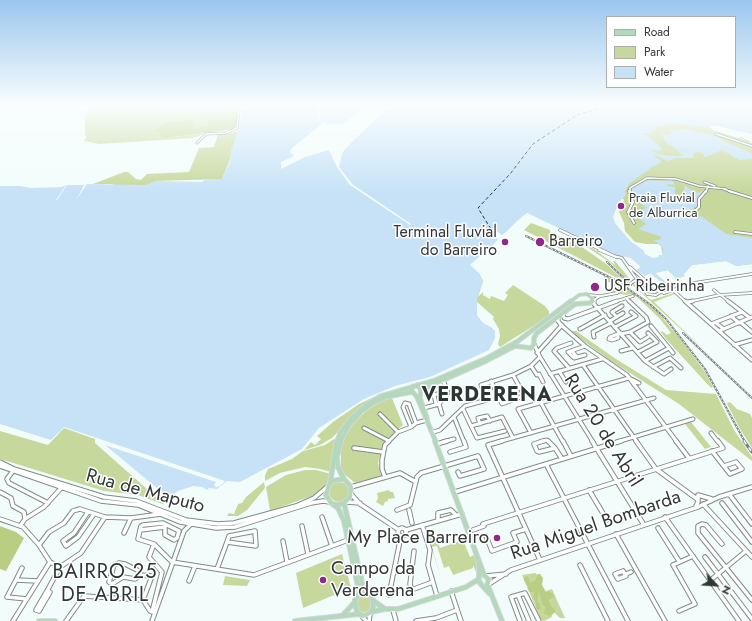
<!DOCTYPE html>
<html>
<head>
<meta charset="utf-8">
<style>
	body { margin:0 }
	#map { position:relative; width:752px; height:621px; overflow:hidden; background:#f2fdfb; font-family:Jost,sans-serif }
	canvas { display:block }
	.legend { position:absolute; left:606px; top:16px; width:130px; height:72px; box-sizing:border-box; background:#fff; border:1px solid #adafae; margin:0; padding:5px 7px; list-style:none; font-size:12px; color:#323635 }
	.legend li { display:flex; align-items:center; gap:8px; height:20px }
	.legend b { width:20px; border:1px solid #adafae }
	.north { position:absolute; left:696px; top:565px; width:40px; height:40px; -webkit-text-stroke:3px #fff; paint-order:stroke; rotate:115deg; font-size:11px; font-weight:700; line-height:16px; text-align:center; color:#323635 }
	.north::after { content:''; display:block; margin:auto; width:14px; height:18px; background:#323635; clip-path:polygon(50% 0,100% 100%,50% 72%,0 100%) }
</style>
</head>
<body>
<div id="map">
<canvas width="752" height="621"></canvas>
<ul class="legend">
<li><b style="height:5px;background:#b3d8bc"></b>Road</li>
<li><b style="height:11px;background:#c7d89c"></b>Park</li>
<li><b style="height:11px;background:#c7e2f7"></b>Water</li>
</ul>
<div class="north">N</div>
</div>
<script>
const context = document.querySelector('canvas').getContext('2d');
context.lineJoin = 'round';
function fillPath(path, color) { context.fillStyle = color; context.fill(path, 'evenodd'); }
const toPath = rows => new Path2D(rows.map(r => 'M' + r).join(''));
function stroke(path, color, width, dash) { context.strokeStyle = color; context.lineWidth = width; context.lineCap = dash ? 'butt' : 'round'; context.setLineDash(dash || []); context.stroke(path); }
function write(font, color, halo, rows, align = 'center') {
  context.font = font + ' Jost,sans-serif'; context.lineWidth = 3; context.setLineDash([]); context.textBaseline = 'middle'; context.strokeStyle = halo; context.fillStyle = color; for (const [text, x, y, turn = 0] of rows) {
    context.save(); context.translate(x, y); context.rotate((+turn || 0) * Math.PI / 180); context.textAlign = isNaN(turn) ? turn : align; if (halo) context.strokeText(text, 0, 0); context.fillText(text, 0, 0); context.restore();
  }
}
fillPath(toPath([
	[90,105,221,105,205,115,209,124,193,129,194,120,165,138,207,133,193,138,99,144,84,141,87,136,85,136,85,112],
	[703,119,752,134,718,126,708,126,713,130,738,138,741,137,750,141,749,142,752,143,752,264,736,266,726,261,692,265,683,275,685,276,677,279,668,270,655,273,669,285,668,287,650,273,645,276,637,270,641,267,631,258,667,267,662,252,661,246,658,244,646,244,635,242,625,231,624,223,619,212,624,200,622,198,613,213,613,221,631,242,644,251,633,245,597,212,620,147,660,121],
	[238,130,229,162,222,179,154,181,199,195,112,185,114,184,93,184,124,172,128,172,136,179,141,180,147,174,189,172,199,148,214,147,218,134,232,133],
	[531,223,550,230,550,232,582,247,605,263,627,283,524,230],
	[584,245,585,244,594,249,615,265,613,261,615,261,640,291,651,300,674,293,675,294,654,302,705,351,627,280,611,263],
	[470,267,479,273,483,281,478,297,483,292,483,295,490,299,491,296,504,301,508,295,505,293,513,285,545,306,549,311,549,316,500,347,498,344,500,336,499,329,493,319,494,317,477,302,477,315],
	[603,275,630,290,657,311,682,341,705,372,713,387,711,388,665,338,661,332,662,331,667,335,671,333,660,319,637,297,630,294,627,295,614,293,611,290,613,284,604,280,605,278],
	[570,331,576,331,616,359,666,390,716,394,734,430,752,457,752,461,679,404,611,361],
	[376,396,367,402,332,438,320,445,304,450,311,442,315,445,321,439,317,436,333,422,359,404],
	[392,398,403,425,387,439,381,450,378,463,381,476,355,483,344,474,341,467,341,448,345,437,353,424,365,412,379,402],
	[725,400,727,403,730,402,737,409,750,414,752,418,752,448,740,429],
	[691,422,711,447,705,449,685,424],
	[64,428,95,439,95,443,165,505,138,495,104,491,0,459,0,431,48,445],
	[337,437,333,451,331,472,320,469,305,467,280,473,265,481,265,475,268,469,292,459,303,451,325,445],
	[305,470,316,470,331,474,329,480,323,489,317,494,270,511,266,487,286,475],
	[264,482,265,488,247,510,238,516,227,516,229,513,234,514,238,504,242,503,246,497],
	'329 492a10 10 0 1 1 20 0a10 10 0 1 1-20 0Z',
	[389,490,390,492,393,492,395,498,388,499,388,501,385,502,383,506,376,502,378,498,377,493],
	[432,529,440,548,463,540,470,557,474,555,481,572,477,574,473,565,473,568,453,575,449,566,444,568,437,546,432,547,441,579,426,529],
	[342,554,351,588,303,608,296,573],
	[535,573,538,575,552,617,544,621,541,620,522,575],
	[225,576,250,580,247,586,223,585],
	[552,589,565,618,560,618,553,611,546,591],
	'356 604a8 8 0 1 1 16 0a8 8 0 1 1-16 0Z'
]), '#c7d89c');
fillPath(toPath([
	[221,105,232,105,237,110,238,113,235,129,165,138,155,130,166,122,194,120,193,129,209,124,205,115],
	[0,526,16,532,24,538,6,571,0,569],
	[538,574,540,574,543,578,542,585,546,592,549,591,554,595,554,597,549,600,552,607,555,610,555,612,551,616,543,613,546,607,542,604,539,591,537,602,540,604,541,610,536,609,536,603,533,597,535,592,529,592,528,587,524,580,524,578,526,576,528,577,531,585,531,582,535,581]
]), '#b9ce82');
fillPath(toPath([
	[243,105,316,105,319,120,323,123,291,149,290,152,294,156,281,162,281,169,305,157,329,150,337,167,350,185,410,225,411,224,352,184,339,167,342,154,345,149,384,111,394,105,752,105,752,134,718,126,698,127,674,123,657,127,651,133,642,133,653,140,662,149,661,151,649,149,658,154,672,156,683,156,674,147,667,143,661,134,669,135,672,133,671,131,686,129,692,131,713,135,723,141,749,152,752,154,752,159,740,160,722,150,705,157,703,155,705,154,699,152,695,152,693,155,694,158,676,158,668,161,652,154,662,162,652,167,629,184,625,191,626,195,619,202,613,217,616,225,631,242,643,250,645,254,653,258,658,257,659,255,662,255,663,248,654,240,659,240,662,237,638,229,646,224,640,219,639,211,646,208,633,197,632,188,649,180,663,181,672,180,675,185,668,184,668,186,675,187,675,195,681,199,683,199,685,196,683,193,685,186,696,193,704,191,697,197,697,205,688,212,687,215,689,217,694,219,694,218,701,216,726,234,752,238,752,264,736,266,726,261,692,265,683,275,685,276,677,279,668,270,655,273,669,285,668,287,650,273,645,276,637,270,641,267,631,258,615,255,527,213,517,221,506,232,502,235,496,231,492,235,498,239,496,242,470,265,479,273,483,281,477,299,477,315,483,323,491,327,495,331,495,338,489,350,430,377,395,386,364,399,319,428,302,449,240,482,227,481,217,489,209,488,207,490,202,487,193,486,178,491,169,498,105,445,216,482,214,485,216,487,220,486,225,481,64,427,51,440,0,424,0,186,20,186,31,188,61,187,66,185,56,200,57,200,67,185,84,185,77,199,87,184,145,185,156,181,202,182,206,179,222,179,230,162,231,151,239,128],
	[317,105,367,105,342,125,325,123,321,120,319,115,321,112]
]), '#c7e2f7');
stroke(toPath([
	[494,234,478,208,510,174,533,144,577,115,612,105]
]), '#19384d', 1, [3.5, 2.5]);
const minorFar3 = toPath([
	[368,107,370,105],
	[168,109,171,105],
	[716,134,752,146],
	[197,143,206,134,226,133,237,128,239,111,233,105],
	[704,182,715,186],
	[724,189,732,192],
	[630,192,630,188,647,178,676,179,699,186,726,189],
	[706,192,708,186]
]);
const minorFar2 = toPath([
	[629,191,633,202,628,212,634,223],
	[729,191,752,198],
	[694,212,699,207,699,199,706,191],
	[560,230,614,256,622,258,647,294,656,295,662,291],
	[735,232,752,234],
	[599,250,616,257],
	[630,267,647,282],
	[652,285,658,291,664,293,694,283,752,274],
	[673,290,686,302],
	[714,290,720,295],
	[589,295,599,296],
	[721,295,729,302],
	[626,298,630,302],
	[594,302,594,300,600,296],
	[614,302,633,296],
	[688,302,720,295,752,293]
]);
const minorFar1 = toPath([
	[594,301,594,304,645,361,664,374,671,369],
	[629,301,646,317,648,322,630,332,640,342,648,337],
	[685,301,752,360],
	[728,301,750,318],
	[687,302,693,301],
	[563,314,564,318,568,319,617,301],
	[731,316,739,323],
	[558,317,558,321,561,325,585,346,627,375,677,442],
	[617,317,612,312,622,306],
	[610,321,623,313],
	[740,322,752,332],
	[716,323,724,329],
	[711,324,742,312],
	[651,326,669,348],
	[615,327,636,316,631,312],
	[580,329,605,315],
	[719,331,752,317],
	[618,334,618,338,612,340,609,339,610,337,618,334],
	[618,334,621,333],
	[621,334,630,332],
	[594,337,593,332,611,323],
	[534,344,540,357,593,442],
	[734,345,752,340],
	[585,346,568,352,574,358,585,355],
	[572,351,577,357],
	[621,351,633,348],
	[638,352,657,342,648,333],
	[537,353,562,325],
	[645,361,669,348,673,353],
	[583,365,637,442],
	[531,366,537,375,539,374,543,382],
	[653,367,670,358,681,368],
	[569,368,554,351,557,348,571,343],
	[559,371,566,382],
	[550,374,602,359],
	[513,375,524,395],
	[629,378,639,383,635,382,634,385],
	[491,381,502,404,531,393],
	[541,403,563,442],
	[438,404,436,404,434,395,447,391],
	[439,404,442,414],
	[424,408,439,404,448,393,443,380],
	[463,409,471,426],
	[380,414,398,432],
	[454,417,464,442],
	[480,424,478,418,487,416,490,421],
	[411,427,403,407,405,403,409,404,416,423],
	[364,428,389,441],
	[431,430,434,432,440,430,465,406,487,400,481,385,513,375,531,366,540,357],
	[505,431,477,438,471,426,502,417,513,438],
	[531,433,518,409,629,378],
	[711,433,718,442],
	[388,442,398,432,411,427,416,423,427,420],
	[443,442,454,439],
	[498,442,654,398],
	[540,442,547,440,549,442],
	[617,442,693,419]
]);
const minor = toPath([
	[502,441,488,445,540,560],
	[543,441,534,444,537,451,539,452,555,448],
	[548,441,555,448],
	[563,441,571,456],
	[592,441,644,525],
	[636,441,656,469,697,499],
	[676,441,689,458],
	[437,444,447,441],
	[354,448,383,452],
	[555,448,562,459],
	[712,451,730,474,742,469,736,462,724,466],
	[450,452,466,447,464,441],
	[0,462,14,469,104,497,136,501,186,520,218,524,234,523,296,506,314,498,327,487],
	[546,464,628,621],
	[0,466,101,501,138,505,180,522,216,528,235,527,311,503,323,501,330,502],
	[13,471,7,479,9,483,48,503],
	[385,477,382,469,382,460,385,445,389,441],
	[351,487,400,473,416,482],
	[589,490,607,520],
	[0,492,11,498,13,506,24,512,25,519],
	[455,492,621,441],
	[351,494,360,504,399,530],
	[729,494,752,524],
	[347,502,360,503],
	[722,503,752,542],
	[703,504,752,557],
	[696,506,698,502,698,495,712,499],
	[397,510,410,505,417,477,421,473,478,456,484,469,460,476,458,472],
	[409,510,412,523],
	[88,512,74,533,63,541,66,546,78,537,94,514],
	[322,517,332,546],
	[665,517,739,621],
	[0,519,23,527,39,545,50,562,60,567],
	[438,520,438,513,451,510,456,515],
	[163,523,179,531,177,538,174,540,165,535,165,527,140,530,141,526,143,525,163,523],
	[422,525,430,550,428,565,437,596],
	[20,526,25,519,44,507,62,487],
	[302,526,308,554],
	'398 532a4 4 0 1 1 8 0a4 4 0 1 1-8 0Z',
	[658,528,679,561],
	[140,530,138,539,154,544,172,562,254,575,348,540],
	[406,530,462,514],
	[473,530,484,526,483,524,723,448,718,441],
	[255,531,256,546,227,542,229,536,255,531],
	[124,533,131,518],
	[616,534,665,621],
	[486,536,492,551,517,542,513,533,526,529],
	[283,541,287,562],
	[722,544,706,525,702,524,698,526,698,533,752,600],
	[39,545,49,532,64,523,73,511,76,510,80,509,105,517,131,518,161,514],
	[414,551,410,584,411,588,414,589,433,582],
	[705,557,752,619],
	[119,563,125,564,139,571,141,575,135,579,123,577,112,584,109,582,114,565,119,563],
	[580,565,608,621],
	[217,569,227,542],
	[623,571,626,576,618,579,615,574,623,571],
	[626,574,631,572],
	[141,575,152,576,143,600,150,611,155,612],
	[486,576,506,574],
	[712,579,746,551],
	[16,580,22,568],
	[189,581,195,566],
	[489,584,511,570,698,507,719,497,752,487],
	[47,591,50,592,39,611,36,610,47,591],
	[47,591,60,567,81,553,105,517],
	[451,591,461,621],
	[389,595,401,536],
	[518,595,529,621],
	[27,599,7,597,16,580,38,581],
	[393,610,396,621],
	[679,611,695,604,673,565,693,556],
	[152,612,162,572,149,557,154,544],
	[362,616,366,621],
	[13,621,50,562],
	[66,621,84,596,143,600],
	[152,621,184,531,191,524],
	[369,621,370,614],
	[416,621,436,618,457,610],
	[520,621,511,597,525,593,539,621]
]);
const majorFar2 = toPath([
	[570,302,579,295,587,294,592,298,592,302]
]);
const majorFar1 = toPath([
	[417,385,421,389,420,398,427,418],
	[413,386,411,390,417,397,436,442],
	[421,390,484,362,515,346,531,348,534,345,534,338,537,333,575,304,590,303,593,301],
	[337,442,340,433,351,418,367,404,381,396,433,381,487,358,518,341,571,301],
	[340,442,350,424,362,411,372,404,386,397,412,392]
]);
const major = toPath([
	[341,441,337,457,338,467,344,479],
	[435,441,484,575],
	[330,483,337,441],
	[344,503,363,587,375,602,385,609,398,609,466,587,479,579],
	[333,504,337,505,344,503,350,497,351,487,344,479,332,481,328,487,326,495,330,502,338,508,344,521,358,586,357,597],
	[479,561,479,582,490,594],
	[484,575,489,579,487,586],
	[488,586,502,621],
	[367,593,359,594,355,600,357,612,363,616,370,613,373,608,373,600],
	[371,612,385,609],
	[343,615,354,603],
	[39,621,55,621],
	[295,621,359,614]
]);
stroke(minorFar3, '#808b88', 3);
stroke(minorFar2, '#808b88', 3.5);
stroke(minorFar1, '#808b88', 5);
stroke(minor, '#808b88', 5.5);
stroke(majorFar2, '#d6d7d7', 4);
stroke(majorFar1, '#d6d7d7', 5.5);
stroke(major, '#d6d7d7', 6);
stroke(minorFar3, '#fff', 1.5);
stroke(minorFar2, '#fff', 2);
stroke(minorFar1, '#fff', 3);
stroke(minor, '#fff', 3.5);
stroke(majorFar2, '#b3d8bc', 2.5);
stroke(majorFar1, '#b3d8bc', 3.5);
stroke(major, '#b3d8bc', 4);
const railFar1 = toPath([
	[526,236,617,281,651,305,666,319,705,369,745,442],
	[607,262,631,285],
	[683,333,752,398]
]);
const rail = toPath([
	[744,441,752,452]
]);
stroke(railFar1, '#7b8180', 2);
stroke(rail, '#7b8180', 3);
stroke(railFar1, '#fff', 1, [2]);
stroke(rail, '#fff', 1.5, [4]);
const minorBridge = toPath([
	[601,296,617,293,634,281,641,281,652,285]
]);
stroke(minorBridge, '#808b88', 3.5, []);
stroke(minorBridge, '#fff', 2);
const sky = context.createLinearGradient(0, 0, 0, 192);
sky.addColorStop(0, '#9bc6ee');
sky.addColorStop(0.55, '#f9fefd');
sky.addColorStop(1, '#f9fefd00');
context.fillStyle = sky;
context.fillRect(0, 0, 752, 192);
for (const [x, y, r, color] of [
	[621,206,4,"#91278b"],
	[505,242,4,"#91278b"],
	[540,242,5,"#91278b"],
	[595,287,5,"#91278b"],
	[497,538,4,"#91278b"],
	[323,580,4,"#91278b"]
]) { const dot = new Path2D(); dot.arc(x, y, r, 0, 2 * Math.PI); context.fillStyle = color; context.fill(dot); stroke(dot, '#fff', 1.5); }
write('13px', '#323635', '#fff', [
	["Praia Fluvial",629,199],
	["de Alburrica",629,214]
], 'left');
write('16px', '#323635', '#fff', [
	["Terminal Fluvial",497,233,"right"],
	["do Barreiro",497,251,"right"],
	["Barreiro",549,242],
	["USF Ribeirinha",604,287]
], 'left');
write('19px', '#323635', '#fff', [
	["Rua 20 de Abril",602,431,58],
	["Rua de Maputo",145,492,15],
	["Rua Miguel Bombarda",596,526,-19]
]);
write('19px', '#323635', '#fff', [
	["My Place Barreiro",489,538],
	["Campo da",331,569,"left"],
	["Verderena",331,591,"left"]
], 'right');
context.letterSpacing = '1px';
write('bold 20px', '#2d3634', '#fff', [
	["VERDERENA",487,396]
]);
context.letterSpacing = '0px';
context.letterSpacing = '1px';
write('20px', '#2d3634', '#fff', [
	["BAIRRO 25",105,573],
	["DE ABRIL",105,596]
]);
context.letterSpacing = '0px';
</script>
</body>
</html>
